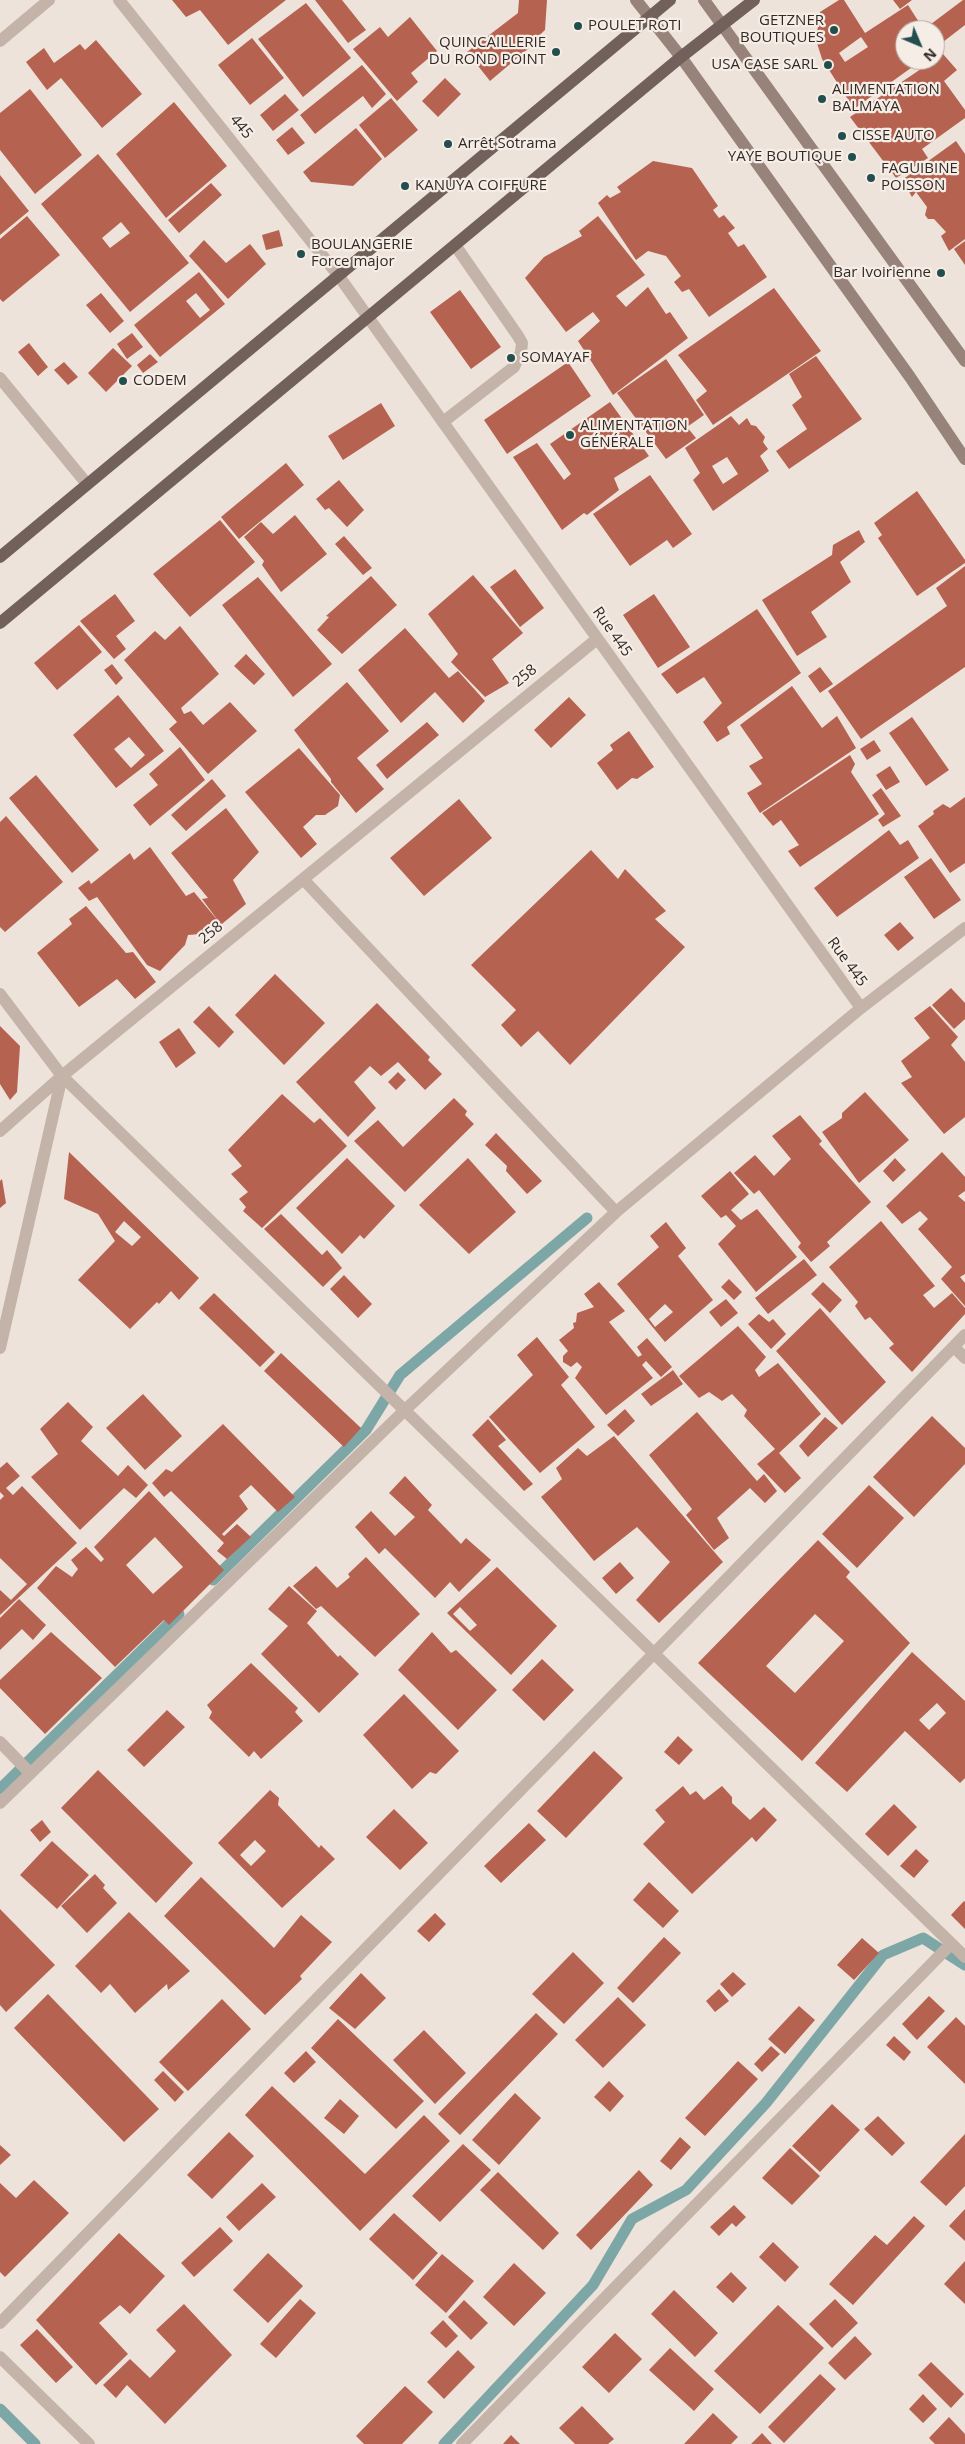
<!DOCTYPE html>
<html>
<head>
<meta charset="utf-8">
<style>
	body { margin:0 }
	#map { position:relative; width:965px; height:2444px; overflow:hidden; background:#eee3da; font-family:"Open Sans",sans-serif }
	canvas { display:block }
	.north { position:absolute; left:895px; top:20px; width:50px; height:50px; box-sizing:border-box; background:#f6eee6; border:1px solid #a8a09a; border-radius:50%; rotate:135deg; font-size:14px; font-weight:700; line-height:20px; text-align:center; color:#322a27 }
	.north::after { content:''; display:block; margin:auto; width:18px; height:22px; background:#224e4e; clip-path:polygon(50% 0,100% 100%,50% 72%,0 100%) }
</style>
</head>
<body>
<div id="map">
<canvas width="965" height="2444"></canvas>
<div class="north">N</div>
</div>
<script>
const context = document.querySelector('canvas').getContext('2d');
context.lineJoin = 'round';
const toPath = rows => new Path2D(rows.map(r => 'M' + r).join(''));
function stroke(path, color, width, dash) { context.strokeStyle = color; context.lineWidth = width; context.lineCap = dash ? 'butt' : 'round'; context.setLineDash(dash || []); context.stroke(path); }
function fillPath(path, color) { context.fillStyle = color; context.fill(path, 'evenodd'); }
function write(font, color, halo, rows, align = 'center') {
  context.font = font + ' "Open Sans",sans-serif'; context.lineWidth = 4.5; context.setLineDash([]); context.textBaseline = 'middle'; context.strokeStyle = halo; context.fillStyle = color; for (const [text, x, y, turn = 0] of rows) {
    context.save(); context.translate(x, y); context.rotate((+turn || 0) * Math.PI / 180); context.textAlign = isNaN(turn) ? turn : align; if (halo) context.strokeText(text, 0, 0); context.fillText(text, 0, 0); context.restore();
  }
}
stroke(toPath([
	[213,1580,366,1430,400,1375,587,1218],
	[0,1789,179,1614],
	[0,2409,35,2444],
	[444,2444,593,2285,632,2219,686,2190,766,2103,883,1955,923,1938,965,1965]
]), '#7da7a6', 11);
fillPath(toPath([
	[172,0,286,0,228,45,200,10,186,17],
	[315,0,342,0,366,30,348,43],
	[519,0,547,0,545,30,529,45,529,48,490,81,467,52,518,13],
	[839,0,844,0,865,33,908,5,924,30,905,30,905,60,922,60,854,109,822,59,816,40,820,12],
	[861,37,868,47,845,62,839,53],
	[893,0,912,0,900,9],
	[963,0,965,0,965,25,943,42,931,24],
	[306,3,351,58,303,97,258,39],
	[410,17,437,51,411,73,418,82,397,101,353,49,380,27,388,37],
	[252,38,284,78,250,105,218,65],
	[96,40,142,94,102,128,61,78,47,90,26,62,44,48,54,63,80,44,85,50],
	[943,54,957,70,944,81,965,110,965,118,922,149,928,158,896,178,850,117],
	[362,65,386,94,372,108,363,96,315,134,300,115],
	[445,78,461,94,438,117,422,101],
	[30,89,82,155,35,194,0,150,0,113],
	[285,94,299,110,273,131,260,115],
	[391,98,418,130,385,158,359,125],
	[174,102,227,166,166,218,116,154],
	[292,127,305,143,288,155,276,140],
	[356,128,382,159,353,186,311,182,303,172],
	[956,141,965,154,965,239,949,251,941,236,946,232,934,219,928,219,925,215,927,207,916,192,912,197,902,180],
	[98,154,189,263,130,312,41,204],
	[121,222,130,233,110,248,102,238],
	[653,161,692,168,718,206,713,210,719,218,724,215,735,228,728,233,738,247,744,244,767,277,709,317,689,289,682,292,674,282,681,276,666,256,648,251,636,260,598,203,607,195,610,198,621,192,617,187],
	[0,175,29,211,0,235],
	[211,183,222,195,179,233,168,220],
	[27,216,60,255,3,302,0,299,0,239],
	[598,216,645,275,616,296,626,307,648,287,666,314,670,312,688,338,613,395,578,341,600,321,593,312,566,332,525,278,544,257,582,236,579,231],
	[279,230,283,246,266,250,262,235],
	[204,240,226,263,250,244,266,264,228,299,189,256],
	[965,241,965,265,954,249],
	[199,272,225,304,160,357,134,325],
	[196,293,210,310,200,318,186,301],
	[774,288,821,351,713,425,696,400,707,391,678,355],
	[460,290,501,347,471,369,430,312],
	[101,293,124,321,110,333,86,305],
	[132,333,143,347,127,359,117,344],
	[29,343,48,367,38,376,18,352],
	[113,348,132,366,106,392,88,373],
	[150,354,158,362,143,373,137,365],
	[816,356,862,419,789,469,776,451,807,429,792,405,802,397,789,374],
	[666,359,704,415,687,427,696,438,666,459,617,393],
	[64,362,78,377,68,385,54,370],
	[568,362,591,396,507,454,484,420],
	[610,402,649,456,614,478,619,490,587,515,584,513,562,530,513,457,537,443,564,480,571,474,550,444],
	[381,403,395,426,343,460,328,436],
	[731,416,739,425,747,418,751,425,756,426,765,437,763,442,768,449,760,456,769,471,713,511,693,480,700,473,685,448],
	[727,457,738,474,723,484,712,466],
	[286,463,304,485,239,539,221,517],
	[650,475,692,534,673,548,667,540,630,566,593,514],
	[339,480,364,510,347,527,329,508,325,510,316,499],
	[917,491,965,560,965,563,917,596,878,538,882,535,874,523],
	[295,515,327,554,281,592,262,565,264,561,244,537,261,522,273,534],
	[220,520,255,562,190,617,153,574],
	[859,530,865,542,840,562,851,582,811,612,827,637,797,656,762,600,832,555,833,545],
	[344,536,372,568,363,575,335,544],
	[965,566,965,667,861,739,828,691,947,606,936,588],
	[515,569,544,608,520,627,490,587],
	[473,575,523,633,492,659,509,683,485,697,451,662,458,654,428,614],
	[371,576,397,605,342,654,317,630,329,617,326,616],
	[258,577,332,664,293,697,222,605],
	[115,594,135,621,116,636,126,649,114,659,80,621],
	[654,594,690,647,658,668,623,615],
	[757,609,801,673,727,727,730,734,717,742,703,722,722,703,704,677,677,694,661,674],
	[79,625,102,652,57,690,34,663],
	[180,626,219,674,181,708,184,714,191,711,203,725,230,702,257,731,208,774,169,729,177,722,124,660,155,631,165,640],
	[405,628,449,678,458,671,485,701,463,723,435,692,401,723,358,670],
	[246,654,265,674,254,685,234,666],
	[112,664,123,678,116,685,104,670],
	[820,667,833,684,820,693,808,676],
	[347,682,389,731,357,758,384,789,356,813,331,782,331,779,294,730],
	[792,686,822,728,837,716,856,748,760,813,747,793,762,784,749,766,763,758,740,725],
	[118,695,164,751,116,788,73,735],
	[129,737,145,755,131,768,114,749],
	[569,697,586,715,551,748,534,730],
	[912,717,949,770,926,786,889,733],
	[427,722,439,735,387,779,376,765],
	[629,731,654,767,637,779,632,778,617,790,597,763,613,750,610,745],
	[874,740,881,751,867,760,860,749],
	[180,747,205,780,150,826,133,805,158,785,149,774],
	[299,748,340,795,338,806,325,815,316,815,303,827,317,844,301,858,245,792],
	[850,755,855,764,851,772,879,814,800,867,788,851,799,845,781,820,773,826,762,813],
	[890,766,900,782,886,790,876,775],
	[36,775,99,850,72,873,9,798],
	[212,779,226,796,186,831,171,815],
	[881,788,901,816,883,827,878,820,885,814,872,795],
	[965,797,965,863,950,873,918,826,934,814,933,811,943,804,950,808],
	[459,799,492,838,424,896,390,858],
	[226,808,259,852,233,880,246,904,205,938,201,929,200,934,188,935,185,945,160,971,147,965,97,897,89,901,78,888,89,880,91,884,130,853,134,860,150,847,186,896,194,892,219,922,202,899,208,898,171,853],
	[6,816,63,882,5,932,0,927,0,822],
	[889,830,900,845,908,840,919,858,837,917,814,888],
	[591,850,618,879,625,869,666,911,655,919,685,947,570,1065,538,1031,521,1047,501,1025,516,1010,471,965],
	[931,858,961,900,934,919,904,877],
	[86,906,126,953,133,952,156,982,135,999,117,979,79,1007,37,953,72,924,69,919],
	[900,922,914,938,898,951,884,935],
	[275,974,325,1023,284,1065,235,1015],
	[951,988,965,1003,965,1019,954,1029,932,1005],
	[377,1003,430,1057,428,1060,442,1074,425,1090,398,1062,381,1076,370,1066,354,1082,376,1108,348,1137,296,1082],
	[209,1006,234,1032,219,1048,193,1022],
	[930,1006,958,1037,951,1045,965,1062,965,1117,944,1134,901,1083,912,1077,901,1061,930,1038,914,1018],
	[0,1026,20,1046,17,1092,10,1100,0,1084],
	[179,1028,196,1053,176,1068,159,1042],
	[398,1072,406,1080,396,1090,388,1082],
	[865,1092,909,1140,859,1183,822,1132,842,1118,842,1113],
	[282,1094,314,1123,320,1118,347,1146,262,1228,243,1211,246,1207,239,1199,248,1192,231,1174,242,1166,228,1150],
	[454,1098,467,1111,465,1115,474,1124,405,1192,354,1141,378,1120,403,1147],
	[800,1115,822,1141,819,1144,871,1202,827,1242,830,1246,811,1262,798,1247,801,1243,759,1190,754,1194,734,1173,755,1155,774,1176,791,1159,772,1136],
	[496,1133,542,1181,527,1194,506,1171,507,1166,485,1145],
	[69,1152,199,1278,179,1300,171,1291,159,1304,157,1302,130,1329,78,1280,115,1241,98,1214,64,1199],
	[124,1221,141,1237,132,1246,115,1232],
	[942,1152,965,1177,965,1191,958,1196,965,1202,965,1274,960,1277,965,1283,965,1306,941,1279,952,1267,918,1229,928,1219,920,1211,902,1224,886,1206],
	[347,1158,395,1206,364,1239,360,1235,342,1254,296,1208],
	[468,1158,516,1212,469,1254,419,1205],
	[895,1158,906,1170,893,1182,883,1171],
	[730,1171,749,1194,731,1210,741,1220,757,1209,797,1257,756,1292,718,1244,736,1226,726,1215,721,1218,701,1196],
	[2,1179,6,1203,0,1208,0,1181],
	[281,1214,322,1255,327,1250,342,1268,323,1287,264,1229],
	[881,1221,935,1286,923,1295,934,1308,952,1293,965,1308,965,1314,912,1372,889,1348,894,1344,870,1317,865,1320,855,1306,858,1302,829,1267],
	[666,1222,686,1248,678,1256,713,1300,665,1342,617,1284,659,1247,650,1236],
	[665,1304,673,1312,655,1327,649,1319],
	[804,1259,817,1275,768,1314,755,1298],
	[344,1275,372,1304,358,1318,330,1289],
	[729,1279,742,1292,734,1300,721,1287],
	[599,1282,625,1311,609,1322,638,1357,642,1355,637,1347,647,1338,672,1367,661,1377,646,1361,642,1365,653,1378,606,1415,575,1378,582,1367,577,1362,571,1367,563,1362,563,1356,568,1351,559,1340,574,1328,573,1323,576,1322,577,1313,594,1307,584,1294],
	[823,1282,842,1300,830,1313,811,1294],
	[214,1293,275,1352,260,1367,199,1308],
	[726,1299,738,1313,721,1327,709,1312],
	[820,1308,886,1382,842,1425,776,1351],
	[759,1314,769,1322,773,1319,786,1334,771,1349,748,1324],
	[738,1326,766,1357,755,1370,759,1377,778,1363,821,1414,779,1453,801,1478,785,1493,757,1464,775,1449,744,1416,747,1410,732,1394,722,1401,709,1392,699,1398,679,1376],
	[537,1337,569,1377,561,1385,595,1427,540,1473,489,1417,533,1375,517,1355],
	[281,1353,361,1428,344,1447,264,1371],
	[673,1370,683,1384,651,1406,641,1394],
	[143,1394,182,1436,145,1470,106,1428],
	[68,1402,93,1427,81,1441,118,1476,128,1465,148,1485,136,1498,124,1488,80,1530,31,1477,58,1454,40,1429],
	[625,1409,635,1421,618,1436,607,1425],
	[697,1412,757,1481,764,1474,777,1491,765,1503,750,1488,717,1518,729,1538,714,1550,686,1515,692,1509,649,1455],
	[932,1416,965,1448,965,1464,914,1517,873,1477],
	[825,1417,838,1428,808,1457,799,1446],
	[488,1419,506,1440,498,1446,533,1484,524,1491,472,1435],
	[223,1424,295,1497,278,1512,251,1485,239,1496,248,1509,222,1534,224,1536,237,1524,251,1537,227,1559,217,1551,224,1543,171,1491,164,1497,152,1483,166,1469,172,1472],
	[614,1436,723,1562,659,1623,636,1600,670,1562,637,1527,594,1561,541,1497,562,1479,556,1468,578,1448,587,1456],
	[7,1462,20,1476,6,1488,13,1495,22,1486,77,1543,0,1615,0,1590,11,1600,27,1584,0,1558,0,1500,4,1496,0,1492,0,1468],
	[405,1476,432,1505,428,1510,461,1544,466,1538,491,1560,459,1592,450,1582,435,1598,385,1548,379,1554,355,1527,371,1511,395,1536,415,1517,389,1493],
	[869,1485,904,1518,857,1568,822,1534],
	[149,1491,224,1570,169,1625,164,1620,115,1667,37,1588,56,1566,72,1577,78,1569,71,1560,86,1547,101,1562,104,1559,94,1547],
	[155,1537,183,1567,153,1594,126,1565],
	[818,1540,850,1572,846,1577,910,1643,802,1761,698,1663],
	[815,1614,844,1641,795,1693,766,1666],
	[366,1557,420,1614,375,1657,321,1606,316,1609,293,1586,316,1566,337,1588,350,1577,348,1574],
	[620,1562,634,1578,616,1594,602,1578],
	[497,1567,557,1626,511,1675,447,1613],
	[460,1607,477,1625,470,1631,453,1614],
	[289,1586,317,1611,307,1623,338,1657,340,1655,359,1674,319,1713,261,1654,288,1626,268,1609],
	[19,1599,46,1625,33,1640,22,1629,0,1650,0,1618],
	[51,1632,102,1678,45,1734,0,1688,0,1680],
	[432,1632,451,1653,456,1650,497,1690,458,1730,398,1670],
	[912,1652,965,1701,965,1778,960,1783,905,1731,847,1792,815,1763],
	[937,1703,946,1713,929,1730,919,1720],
	[542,1659,574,1690,544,1721,512,1690],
	[251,1663,298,1708,295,1712,303,1721,261,1759,254,1751,249,1757,209,1718,212,1712,207,1705],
	[404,1694,459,1751,436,1774,430,1772,412,1789,363,1735],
	[167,1710,185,1727,144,1767,127,1750],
	[678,1736,693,1750,679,1765,664,1752],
	[594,1751,623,1778,566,1838,537,1811],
	[98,1770,193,1863,156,1903,61,1808],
	[683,1786,690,1795,696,1791,704,1800,722,1786,732,1797,732,1803,750,1820,764,1807,777,1820,756,1842,752,1837,692,1894,643,1844,665,1822,655,1810],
	[270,1790,279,1798,278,1805,319,1848,321,1845,335,1859,282,1908,218,1843],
	[255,1840,266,1851,251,1866,240,1855],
	[894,1804,917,1827,888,1856,865,1834],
	[394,1809,428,1843,400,1870,366,1837],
	[42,1820,51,1832,40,1842,30,1830],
	[529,1823,546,1840,501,1883,484,1866],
	[52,1841,89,1875,57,1909,20,1875],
	[916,1849,929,1861,914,1878,900,1866],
	[95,1874,105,1885,103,1888,117,1903,87,1933,61,1906],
	[201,1877,274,1948,301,1915,332,1942,300,1976,302,1979,265,2015,164,1916],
	[649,1882,679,1911,663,1928,633,1900],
	[964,1901,965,1902,965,1929,951,1915],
	[0,1909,55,1965,6,2012,0,2005],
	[129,1912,190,1971,168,1990,167,1984,135,2013,110,1984,101,1993,75,1966],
	[435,1913,446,1924,429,1942,417,1931],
	[664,1937,681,1953,633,2003,617,1988],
	[862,1938,879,1953,854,1980,837,1965],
	[573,1952,604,1983,564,2024,532,1994],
	[733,1972,746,1984,732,1997,720,1984],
	[361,1973,386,1998,355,2029,329,2008],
	[719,1989,729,2001,715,2012,706,2001],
	[48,1994,159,2109,124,2142,14,2028],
	[929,1996,945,2011,917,2040,902,2024],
	[618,1997,646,2025,603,2068,575,2040],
	[222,1999,251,2029,188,2091,159,2062],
	[799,2006,815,2020,785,2054,768,2039],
	[536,2013,558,2034,460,2135,438,2114],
	[956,2017,965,2026,965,2084,927,2047],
	[338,2019,424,2101,396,2129,311,2048],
	[424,2030,466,2073,435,2104,393,2060],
	[894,2036,911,2052,904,2061,886,2045],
	[771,2046,780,2054,762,2072,754,2064],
	[306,2051,316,2062,294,2083,284,2073],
	[738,2061,758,2079,705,2136,685,2118],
	[163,2071,184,2092,175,2102,154,2080],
	[609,2081,624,2096,610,2112,594,2097],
	[272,2086,365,2174,424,2115,450,2141,360,2231,245,2115],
	[515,2093,541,2118,499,2165,472,2140],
	[340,2099,359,2116,344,2134,324,2118],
	[832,2104,860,2130,820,2172,792,2146],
	[878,2116,905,2143,892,2156,864,2129],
	[229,2132,254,2156,212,2199,187,2175],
	[965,2134,965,2186,946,2206,920,2182],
	[680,2137,691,2147,671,2170,660,2161],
	[463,2144,491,2170,440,2222,412,2196],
	[0,2145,11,2155,0,2165],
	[790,2148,820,2176,792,2205,762,2178],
	[639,2170,653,2185,591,2250,576,2235],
	[498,2172,559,2233,543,2250,480,2190],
	[34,2180,69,2213,5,2277,0,2272,0,2183,16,2198],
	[262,2183,276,2197,239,2231,226,2217],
	[734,2205,746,2217,736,2227,732,2223,719,2236,710,2227],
	[965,2209,965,2241,949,2226],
	[394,2213,438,2253,413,2280,369,2239],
	[914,2216,925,2226,853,2305,829,2284,875,2235,887,2245],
	[220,2227,233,2241,194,2277,181,2263],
	[119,2233,165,2276,130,2314,120,2305,99,2323,128,2354,96,2385,36,2320],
	[773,2242,799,2267,785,2282,759,2257],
	[268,2253,303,2286,268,2323,233,2290],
	[442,2254,474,2281,446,2313,415,2285],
	[965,2261,965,2304,944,2284],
	[514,2263,546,2293,514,2326,483,2297],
	[731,2272,747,2288,733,2303,716,2287],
	[674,2290,718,2333,695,2357,651,2314],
	[300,2299,316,2313,276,2358,260,2344],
	[835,2299,858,2323,832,2348,809,2324],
	[464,2300,488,2323,471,2340,448,2317],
	[184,2304,232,2355,165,2424,127,2385,116,2398,103,2385,130,2359,150,2378,176,2351,156,2330],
	[778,2305,824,2348,760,2414,714,2371],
	[443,2320,458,2336,446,2348,430,2333],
	[37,2329,73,2367,56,2383,20,2345],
	[615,2333,642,2359,609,2393,582,2367],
	[855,2336,872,2354,845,2380,828,2363],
	[670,2348,714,2389,694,2411,649,2370],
	[458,2350,475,2367,444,2399,427,2382],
	[931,2362,964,2394,951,2408,918,2375],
	[820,2374,836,2389,784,2443,768,2427],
	[405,2386,433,2412,402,2444,364,2444,356,2436],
	[923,2394,937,2409,923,2423,909,2409],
	[582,2406,614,2439,608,2444,575,2444,559,2428],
	[713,2413,738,2437,731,2444,684,2444],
	[949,2417,965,2434,965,2444,935,2444,929,2438],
	[762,2433,772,2444,751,2444],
	[511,2435,520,2444,503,2444]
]), '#b66250');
stroke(toPath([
	[0,378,87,484],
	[443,422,514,367,521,352,522,343,518,336,455,245]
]), '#c4b3a8', 12);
stroke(toPath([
	[119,0,338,275,861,1008],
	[0,41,49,0],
	[303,879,616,1212],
	[0,994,62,1076,965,1957],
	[0,1131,62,1076,597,639],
	[954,1347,965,1358],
	[0,1348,62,1076],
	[0,1742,30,1773],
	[0,1803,405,1410,616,1212,861,1008,965,928],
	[0,2323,965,1335],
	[0,2357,89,2444],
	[462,2444,951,1944]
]), '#c4b3a8', 12);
stroke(toPath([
	[636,0,681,57,910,377,965,459],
	[704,0,965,361]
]), '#97837a', 12);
stroke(toPath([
	[0,557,670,0],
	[0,623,681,57,754,0]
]), '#72615a', 12);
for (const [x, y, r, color] of [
	[578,26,5,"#224e4e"],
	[834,30,5,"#224e4e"],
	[556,52,5,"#224e4e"],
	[828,65,5,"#224e4e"],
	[822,99,5,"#224e4e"],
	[842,136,5,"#224e4e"],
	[448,144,5,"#224e4e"],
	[852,157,5,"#224e4e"],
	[871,178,5,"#224e4e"],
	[405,186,5,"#224e4e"],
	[301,254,5,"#224e4e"],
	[941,273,5,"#224e4e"],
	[511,358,5,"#224e4e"],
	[123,381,5,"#224e4e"],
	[570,435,5,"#224e4e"]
]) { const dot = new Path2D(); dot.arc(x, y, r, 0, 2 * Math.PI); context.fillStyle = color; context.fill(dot); stroke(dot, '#f6eee6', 2); }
write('15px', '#322a27', '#f6eee6', [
	["GETZNER",824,21,"right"],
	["BOUTIQUES",824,38,"right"],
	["POULET ROTI",588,26],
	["QUINCAILLERIE",546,43,"right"],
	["DU ROND POINT",546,60,"right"],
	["USA CASE SARL",818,65,"right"],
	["ALIMENTATION",832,90],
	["BALMAYA",832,107],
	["CISSE AUTO",852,136],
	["Arrêt Sotrama",458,144],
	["YAYE BOUTIQUE",842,157,"right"],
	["FAGUIBINE",881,169],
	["POISSON",881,186],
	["KANUYA COIFFURE",415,186],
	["BOULANGERIE",311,245],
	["Force major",311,262],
	["Bar Ivoirienne",931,273,"right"],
	["SOMAYAF",521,358],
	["CODEM",133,381],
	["ALIMENTATION",580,426],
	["GÉNÉRALE",580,443]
], 'left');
write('15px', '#322a27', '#f6eee6', [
	["445",241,127,51],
	["Rue 445",612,632,55],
	["258",525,676,-39],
	["258",211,933,-39],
	["Rue 445",847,962,54]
]);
</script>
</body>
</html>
